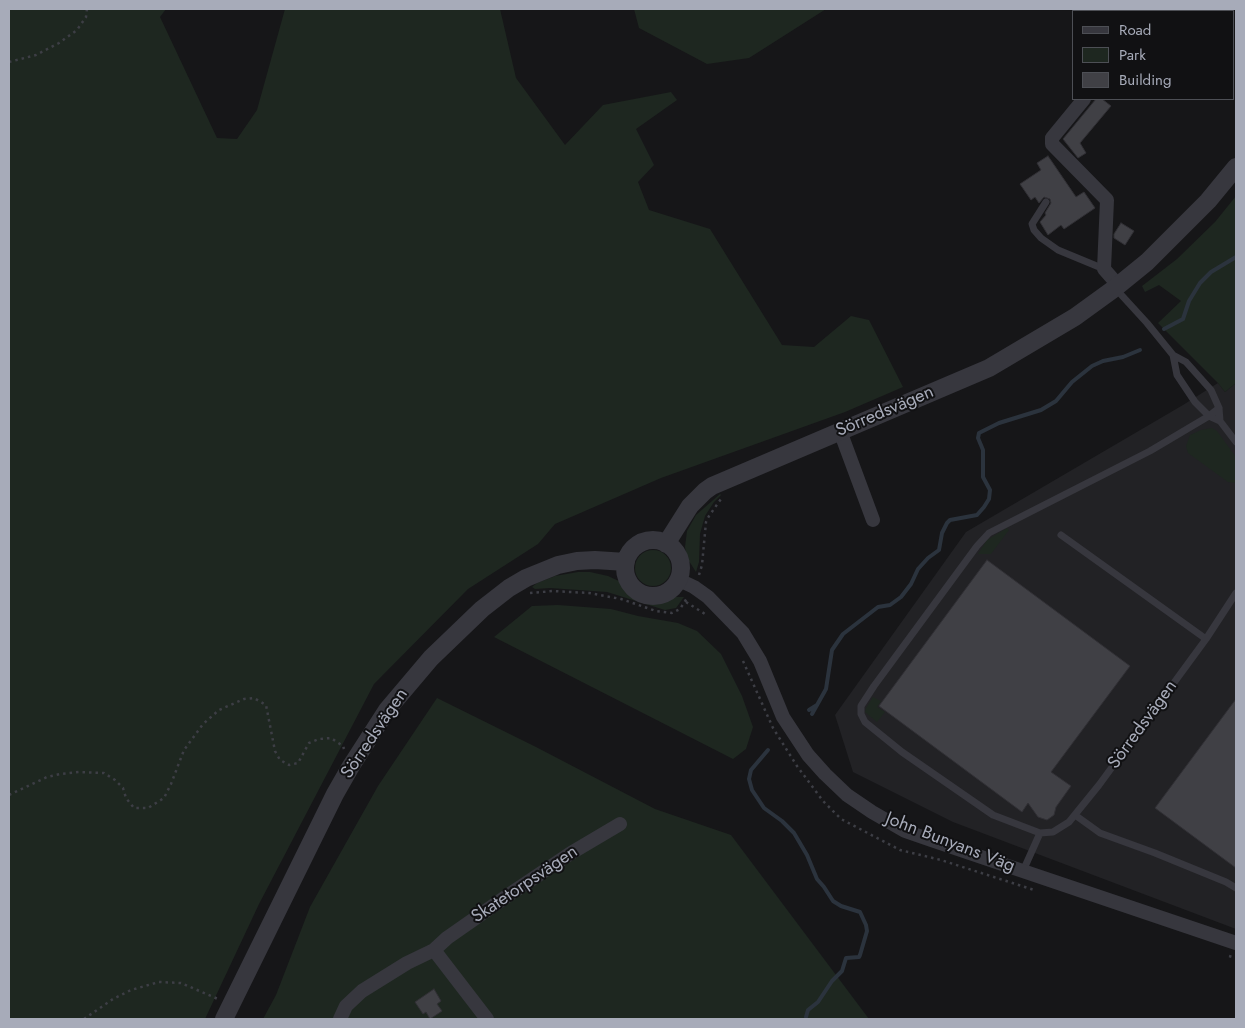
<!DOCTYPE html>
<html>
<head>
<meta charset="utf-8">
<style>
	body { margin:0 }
	#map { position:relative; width:1245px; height:1028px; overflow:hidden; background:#161618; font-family:Jost,sans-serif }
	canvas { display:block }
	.frame { position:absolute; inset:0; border:10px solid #a7abb9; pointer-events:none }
	.legend { position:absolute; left:1072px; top:10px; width:162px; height:90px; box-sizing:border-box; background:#111113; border:1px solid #4d4f55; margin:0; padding:6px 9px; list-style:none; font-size:15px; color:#a7abb9 }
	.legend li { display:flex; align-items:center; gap:10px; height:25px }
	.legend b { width:25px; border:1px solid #4d4f55 }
</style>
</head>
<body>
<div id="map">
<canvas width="1245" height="1028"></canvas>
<div class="frame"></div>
<ul class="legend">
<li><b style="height:6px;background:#37373e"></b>Road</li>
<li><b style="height:14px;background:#1e2720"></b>Park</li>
<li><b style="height:14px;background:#404045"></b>Building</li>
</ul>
</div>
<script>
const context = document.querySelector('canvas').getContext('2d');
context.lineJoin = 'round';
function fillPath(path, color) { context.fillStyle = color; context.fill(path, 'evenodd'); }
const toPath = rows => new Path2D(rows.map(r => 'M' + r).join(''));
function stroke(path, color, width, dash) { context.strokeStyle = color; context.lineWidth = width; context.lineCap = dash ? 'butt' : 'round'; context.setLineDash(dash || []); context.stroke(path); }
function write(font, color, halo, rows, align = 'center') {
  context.font = font + ' Jost,sans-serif'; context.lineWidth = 4; context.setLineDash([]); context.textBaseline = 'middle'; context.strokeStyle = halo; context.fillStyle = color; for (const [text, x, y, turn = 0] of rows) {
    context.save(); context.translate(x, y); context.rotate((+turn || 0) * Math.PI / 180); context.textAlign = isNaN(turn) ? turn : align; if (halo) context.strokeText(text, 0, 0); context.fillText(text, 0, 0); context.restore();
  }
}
fillPath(toPath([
	[1218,383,1225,392,1236,383,1236,929,953,822,853,772,835,715,966,532,1183,405]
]), '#222225');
fillPath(toPath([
	[9,9,166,9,160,17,217,138,237,139,257,110,285,9,500,9,516,78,565,145,603,105,671,92,677,100,636,129,654,165,638,182,649,210,710,229,782,345,814,347,851,316,869,320,903,387,845,412,661,478,555,524,538,544,468,589,374,684,259,904,205,1019,9,1019],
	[634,9,826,9,749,58,707,64,639,28],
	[1236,196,1236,383,1225,392,1218,383,1158,323,1181,301,1159,285,1145,292,1142,286,1177,259,1215,222],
	[1212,428,1217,431,1236,457,1236,483,1228,482,1188,453,1186,446,1190,435,1201,430],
	[720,494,721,495,714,502,705,516,700,534,699,562,696,572,689,561,686,554,685,547,687,531,696,515],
	[1007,528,1009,530,991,554,978,554,987,540],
	'635 568a18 18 0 1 1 36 0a18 18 0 1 1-36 0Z',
	[578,572,590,572,608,576,623,583,636,597,648,601,655,602,675,597,684,597,676,608,665,610,607,592,550,588,535,589,532,587,537,583,555,576],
	[558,605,611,609,638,616,678,623,697,631,721,654,742,696,753,727,746,749,733,759,494,637,532,606],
	[873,697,881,701,877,707,885,712,877,722,865,712,866,708],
	[437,698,536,747,655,809,731,835,869,1019,263,1019,276,995,310,907,378,786]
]), '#1e2720');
stroke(toPath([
	[1164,329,1183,319,1189,301,1200,283,1211,272,1236,257],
	[809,710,817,705],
	[812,714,826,689,832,650,843,634,878,607,890,605,901,597,911,584,918,569,928,558,939,550,942,533,947,523,950,520,977,515,984,507,989,499,990,490,983,477,983,450,978,438,979,433,999,423,1041,410,1056,401,1072,382,1092,366,1103,361,1123,357,1140,350],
	[768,750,751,770,749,779,752,790,764,808,782,821,794,833,807,855,817,879,824,887,833,901,841,906,860,912,866,925,867,931,860,955,859,957,846,958,842,971,832,981,818,1002,808,1010,806,1017]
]), '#2b333d', 4);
const building = toPath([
	[1096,99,1102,99,1111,106,1080,143,1086,153,1078,158,1063,139,1096,99],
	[1048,156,1076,197,1084,192,1095,208,1064,229,1061,225,1048,235,1040,222,1046,215,1045,213,1051,203,1050,199,1044,197,1039,203,1035,197,1031,200,1020,184,1041,170,1037,163,1048,156],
	[1121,223,1134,231,1125,245,1114,238,1114,234,1121,223],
	[987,560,1130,666,1051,772,1071,786,1056,807,1054,815,1047,820,1038,817,1028,803,1022,812,879,706,987,560],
	[1236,699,1236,868,1155,808,1236,699],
	[434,989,441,1001,437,1004,442,1011,430,1019,426,1012,423,1014,415,1002,434,989]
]);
fillPath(building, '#404045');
stroke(building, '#313035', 1);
stroke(toPath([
	[9,62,36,55,59,43,77,30,86,17,87,9],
	[699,575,702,565,706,522,709,516,721,499],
	[530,593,553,591,589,593,621,599,656,611,672,613,680,609,687,598],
	[686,602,705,614],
	[743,661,773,728,797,766,823,801,841,819,900,850,941,860,1034,890],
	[9,795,47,777,60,774,79,772,104,773,115,780,123,788,126,798,134,808,148,808,164,798,171,784,184,750,203,724,219,710,244,699,254,698,266,705,275,751,280,760,289,765,298,763,309,743,319,739,331,738,343,746,344,749],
	[1229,956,1236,958],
	[84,1019,113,999,131,990,159,982,181,983,218,999]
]), '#3d3e45', 2.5, [2.5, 4]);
stroke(toPath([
	[1046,202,1032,224,1034,230,1041,238,1058,250,1104,269],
	[1115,288,1147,323,1173,355,1186,362,1211,390,1219,408,1220,421],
	[1173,355,1177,375,1195,402,1209,416,1220,421,1236,442],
	[1219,408,1209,416,1150,451,989,533,977,546,874,686,861,706,861,714,865,722,902,752,993,815,1040,833,1053,832,1069,822,1099,785,1206,639,1236,593],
	[1061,535,1206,639],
	[1075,815,1100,833,1155,853,1226,882,1236,888],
	[1023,871,1040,833]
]), '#37373e', 7);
stroke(toPath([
	[1125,11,1125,9],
	[1084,99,1052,138,1052,144,1107,200,1104,269,1118,285],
	[840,431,873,520],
	[679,580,694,587,708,597,743,633,760,661,783,717,808,755,825,774,847,795,872,812,905,831,931,840,1236,943],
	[434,950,447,938,507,896,571,853,620,824],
	[340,1019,346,1006,362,991,407,963,434,950,487,1019]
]), '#37373e', 14);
stroke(toPath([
	'625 568a28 28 0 1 1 56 0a28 28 0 1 1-56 0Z',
	[666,544,690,506,705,491,712,486,989,368,1075,317,1115,288,1147,262,1208,201,1236,167],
	[224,1019,335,794,351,766,387,710,431,658,482,609,509,588,526,578,558,565,577,561,595,560,626,562]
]), '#37373e', 18);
write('18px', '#a7abb9', '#111113', [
	["Sörredsvägen",885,412,-23],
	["Sörredsvägen",1143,725,-54],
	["Sörredsvägen",375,734,-56],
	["John Bunyans Väg",950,843,21],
	["Skatetorpsvägen",525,885,-34]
]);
</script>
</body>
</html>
